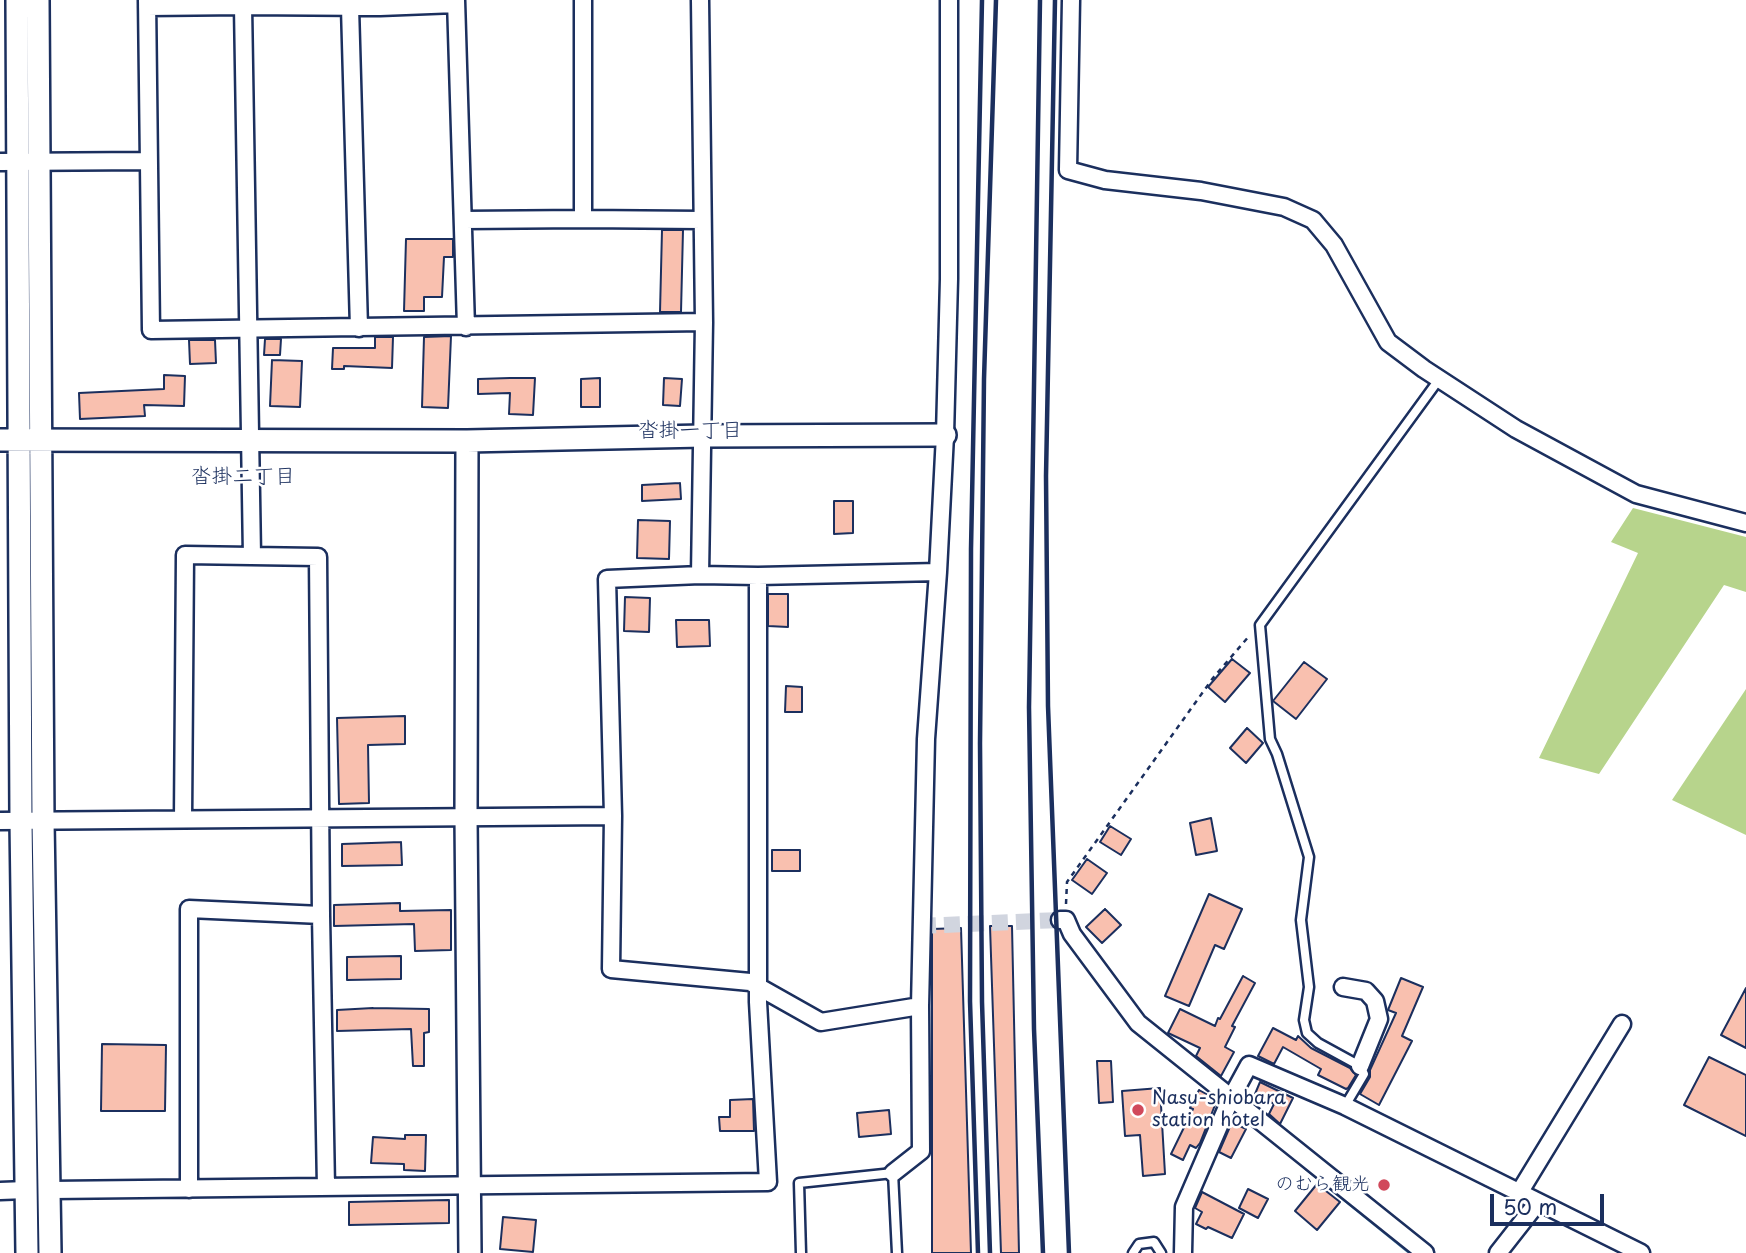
<!DOCTYPE html>
<html>
<head>
<meta charset="utf-8">
<style>
	body { margin:0 }
	#map { position:relative; width:1746px; height:1253px; overflow:hidden; background:#fff; font-family:"Playpen Sans",sans-serif }
	canvas { display:block }
	.scale { position:absolute; left:1490px; top:1194px; width:114px; height:32px; box-sizing:border-box; border:4px solid #1b2f5e; border-top:0; padding-left:9px; font-size:21px; line-height:24px; white-space:nowrap; color:#1b2f5e; -webkit-text-stroke:5px #fff; paint-order:stroke }
</style>
</head>
<body>
<div id="map">
<canvas width="1746" height="1253"></canvas>
<div class="scale">50 m</div>
</div>
<script>
const context = document.querySelector('canvas').getContext('2d');
context.lineJoin = 'round';
function fillPath(path, color) { context.fillStyle = color; context.fill(path, 'evenodd'); }
const toPath = rows => new Path2D(rows.map(r => 'M' + r).join(''));
function stroke(path, color, width, dash) { context.strokeStyle = color; context.lineWidth = width; context.lineCap = dash ? 'butt' : 'round'; context.setLineDash(dash || []); context.stroke(path); }
function write(font, color, halo, rows, align = 'center') {
  context.font = font + ' "Playpen Sans","Klee One",sans-serif'; context.lineWidth = 5; context.setLineDash([]); context.textBaseline = 'middle'; context.strokeStyle = halo; context.fillStyle = color; for (const [text, x, y, turn = 0] of rows) {
    context.save(); context.translate(x, y); context.rotate((+turn || 0) * Math.PI / 180); context.textAlign = isNaN(turn) ? turn : align; if (halo) context.strokeText(text, 0, 0); context.fillText(text, 0, 0); context.restore();
  }
}
fillPath(toPath([
	[1633,508,1746,537,1746,592,1724,585,1599,774,1539,758,1638,553,1611,542],
	[1746,689,1746,835,1672,800]
]), '#b7d48c');
stroke(toPath([
	[1306,1168,1411,1253]
]), '#588cad', 4.5);
const building = toPath([
	[662,230,683,230,681,312,660,312,662,230],
	[406,239,453,239,453,257,444,257,442,297,424,297,424,311,404,311,406,239],
	[451,336,448,408,422,407,424,337,451,336],
	[375,337,393,337,392,368,344,366,344,369,332,369,333,348,375,348,375,337],
	[265,339,281,339,280,355,264,355,265,339],
	[189,340,215,340,216,363,190,364,189,340],
	[272,360,302,361,300,407,270,406,272,360],
	[164,375,185,376,184,406,144,405,145,416,80,419,79,393,164,389,164,375],
	[510,378,535,378,533,415,509,414,510,393,478,394,478,379,510,378],
	[600,378,600,407,581,407,581,379,600,378],
	[664,378,682,379,680,406,663,405,664,378],
	[680,483,681,499,642,501,642,485,680,483],
	[834,501,853,501,853,533,834,534,834,501],
	[638,520,670,521,669,559,637,558,638,520],
	[768,594,788,594,788,627,768,626,768,594],
	[625,597,650,598,649,632,624,631,625,597],
	[676,620,709,620,710,646,677,647,676,620],
	[1232,659,1250,673,1225,702,1208,687,1232,659],
	[1304,662,1327,679,1296,719,1273,701,1304,662],
	[786,686,802,687,802,712,785,712,786,686],
	[405,716,405,744,368,745,369,803,339,804,337,718,405,716],
	[1247,728,1263,743,1246,763,1230,748,1247,728],
	[1211,818,1217,851,1196,855,1190,823,1211,818],
	[1110,826,1131,839,1121,855,1100,842,1110,826],
	[401,842,402,865,342,866,342,844,401,842],
	[772,850,800,850,800,871,772,871,772,850],
	[1087,859,1107,873,1092,894,1072,880,1087,859],
	[1209,894,1242,909,1224,949,1215,945,1189,1006,1165,996,1209,894],
	[400,903,400,911,451,910,451,950,415,951,414,924,334,926,334,905,400,903],
	[1105,909,1121,925,1102,943,1086,927,1105,909],
	[990,926,1012,926,1019,1253,1001,1253,990,926],
	[961,928,971,1253,932,1253,932,929,961,928],
	[401,956,401,979,347,980,347,957,401,956],
	[1243,976,1255,983,1232,1026,1235,1027,1225,1047,1234,1052,1221,1076,1196,1056,1200,1048,1168,1033,1180,1009,1215,1026,1218,1018,1220,1019,1243,976],
	[1401,978,1423,987,1402,1036,1412,1041,1379,1105,1360,1094,1370,1077,1370,1070,1396,1013,1388,1010,1401,978],
	[1746,988,1746,1048,1721,1035,1746,988],
	[373,1008,429,1009,429,1032,424,1033,424,1066,413,1066,411,1029,337,1031,337,1010,373,1008],
	[1273,1028,1296,1040,1298,1036,1311,1048,1350,1068,1356,1075,1348,1088,1346,1089,1318,1075,1321,1069,1283,1047,1274,1064,1258,1056,1273,1028],
	[102,1044,166,1045,165,1111,101,1111,102,1044],
	[1709,1057,1746,1075,1746,1136,1684,1105,1709,1057],
	[1097,1061,1111,1061,1113,1102,1099,1103,1097,1061],
	[1260,1082,1293,1098,1280,1124,1269,1114,1274,1104,1255,1094,1260,1082],
	[1160,1088,1165,1174,1143,1176,1140,1135,1125,1136,1122,1091,1160,1088],
	[1199,1090,1217,1100,1200,1143,1196,1148,1190,1145,1183,1160,1171,1154,1193,1109,1190,1108,1199,1090],
	[753,1099,754,1131,720,1131,719,1117,730,1117,730,1100,753,1099],
	[889,1110,891,1134,859,1137,857,1113,889,1110],
	[1232,1122,1246,1129,1231,1158,1219,1152,1232,1122],
	[405,1135,426,1135,425,1171,404,1170,404,1164,371,1163,373,1137,405,1139,405,1135],
	[1317,1184,1340,1202,1317,1230,1295,1211,1317,1184],
	[1248,1189,1268,1199,1258,1218,1239,1208,1248,1189],
	[1202,1192,1244,1214,1232,1238,1208,1227,1206,1229,1196,1224,1202,1212,1195,1208,1202,1192],
	[449,1200,449,1223,349,1225,349,1202,449,1200],
	[503,1217,536,1220,533,1252,500,1249,503,1217]
]);
fillPath(building, '#f9c0af');
stroke(building, '#1b2f5e', 2);
stroke(toPath([
	[920,926,1060,920]
]), '#d1d5df', 16, [16, 8]);
const lane = toPath([
	[1345,1106,1364,1074,1360,1066,1318,1043,1307,1033,1304,1020,1309,987,1301,920,1309,857,1277,754,1270,739,1260,625,1440,378],
	[801,1253,799,1183,893,1173,897,1253],
	[1133,1253,1139,1244,1154,1242,1161,1253]
]);
const street = toPath([
	[147,0,151,330,704,322],
	[456,0,466,327],
	[583,0,583,219,702,220],
	[1071,0,1068,170,1105,180,1201,191,1284,207,1313,220,1334,245,1388,342,1424,369,1516,429,1636,494,1746,523],
	[243,6,380,7,456,4],
	[147,7,243,6,252,556],
	[350,7,359,328],
	[0,162,149,161],
	[464,220,583,219],
	[938,572,758,576,700,575,607,579,613,816,611,969,750,982,821,1022,920,1006,926,739,938,572,945,435,949,279,949,0],
	[700,575,704,322,700,0],
	[183,819,185,555,318,557,321,915,326,1187],
	[0,821,613,816],
	[1060,920,1066,920,1072,934,1138,1023,1425,1253],
	[1343,987,1366,991,1375,1001,1379,1019,1360,1066],
	[893,1173,921,1151,920,1006],
	[189,1189,189,909,321,915],
	[51,1190,768,1182,758,1002,758,576],
	[0,1191,26,1190],
	[1519,1193,1622,1024],
	[1183,1253,1184,1207,1231,1098,1249,1065,1345,1106,1641,1253],
	[1498,1253,1538,1202]
]);
const secondary = toPath([
	[17,0,21,821,27,1253],
	[38,0,43,821,50,1253],
	[0,440,467,441,703,436,945,435],
	[467,441,466,817,470,1253]
]);
stroke(lane, '#1b2f5e', 13);
stroke(street, '#1b2f5e', 21);
stroke(secondary, '#1b2f5e', 26);
stroke(toPath([
	[1066,904,1067,882,1213,678,1250,635]
]), '#1b2f5e', 2.5, [5, 5]);
stroke(lane, '#fff', 8);
stroke(street, '#fff', 16);
stroke(secondary, '#fff', 21);
stroke(toPath([
	[1040,0,1029,707,1034,1029,1043,1253],
	[1055,0,1046,476,1048,706,1069,1253],
	[978,1253,970,1001,971,549,982,0],
	[990,1253,982,1002,980,743,984,379,996,0]
]), '#1b2f5e', 4.5);
for (const [x, y, r, color] of [
	[1138,1110,7,"#d1495b"],
	[1384,1185,7,"#d1495b"]
]) { const dot = new Path2D(); dot.arc(x, y, r, 0, 2 * Math.PI); context.fillStyle = color; context.fill(dot); stroke(dot, '#fff', 2.5); }
write('19px', '#1b2f5e', '#fff', [
	["Nasu-shiobara",1152,1099],
	["station hotel",1152,1121],
	["のむら観光",1370,1185,"right"]
], 'left');
write('21px', '#1b2f5e', '#fff', [
	["沓掛一丁目",690,431],
	["沓掛二丁目",243,477]
]);
</script>
</body>
</html>
